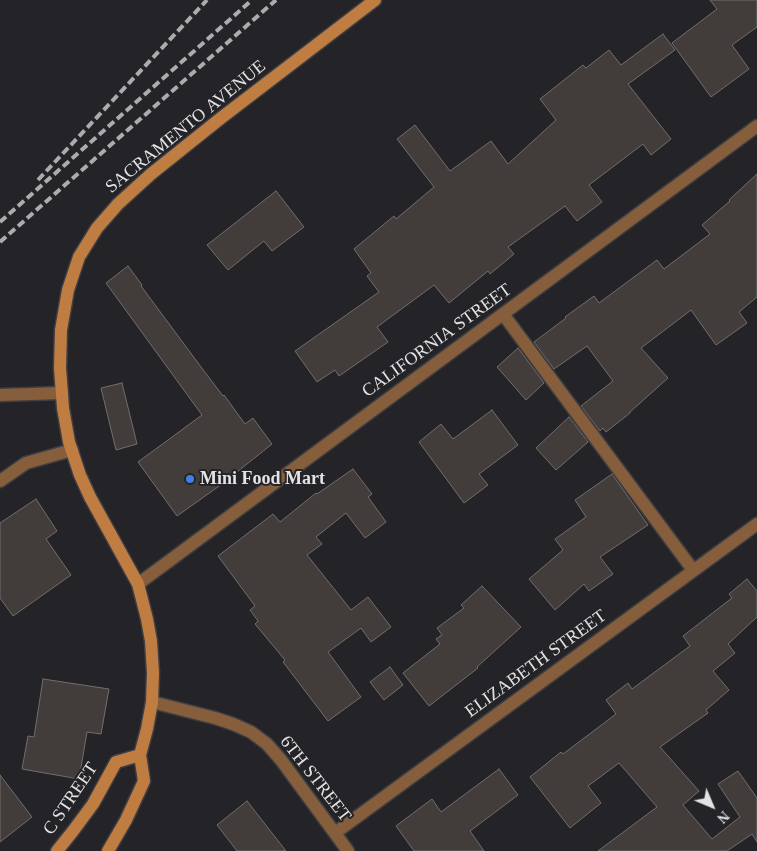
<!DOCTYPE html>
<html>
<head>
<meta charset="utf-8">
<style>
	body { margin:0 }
	#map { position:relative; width:757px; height:851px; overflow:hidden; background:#242428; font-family:Georgia,serif }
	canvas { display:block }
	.north { position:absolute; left:687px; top:781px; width:50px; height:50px; -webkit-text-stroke:4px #242428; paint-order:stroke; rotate:135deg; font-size:14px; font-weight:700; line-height:20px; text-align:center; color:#e3e3e6 }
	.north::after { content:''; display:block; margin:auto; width:18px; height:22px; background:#e3e3e6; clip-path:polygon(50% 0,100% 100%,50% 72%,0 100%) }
</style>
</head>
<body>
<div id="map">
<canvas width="757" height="851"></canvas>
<div class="north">N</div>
</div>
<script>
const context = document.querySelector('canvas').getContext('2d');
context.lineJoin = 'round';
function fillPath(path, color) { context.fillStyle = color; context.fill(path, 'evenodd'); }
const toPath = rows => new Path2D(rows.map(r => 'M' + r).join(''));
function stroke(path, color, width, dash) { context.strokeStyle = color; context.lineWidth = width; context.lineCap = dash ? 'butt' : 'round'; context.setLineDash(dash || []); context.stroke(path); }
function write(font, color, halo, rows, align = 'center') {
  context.font = font + ' Georgia,serif'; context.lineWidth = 4; context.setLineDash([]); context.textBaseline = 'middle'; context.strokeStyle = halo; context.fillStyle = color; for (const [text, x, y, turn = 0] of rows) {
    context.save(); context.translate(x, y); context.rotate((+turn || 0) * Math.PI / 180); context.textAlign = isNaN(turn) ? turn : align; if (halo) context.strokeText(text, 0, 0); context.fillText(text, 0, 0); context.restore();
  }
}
const building = toPath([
	[710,0,757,0,757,27,732,45,749,69,711,97,672,43,717,9,710,0],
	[663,34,675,50,628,84,671,139,651,155,643,144,589,185,602,202,577,221,565,206,508,247,514,254,490,274,488,271,449,303,434,285,377,327,388,342,339,376,335,370,317,382,295,351,379,292,367,276,371,273,354,249,394,216,396,219,434,187,397,139,415,125,450,171,491,141,508,164,556,120,540,99,583,65,586,68,609,50,621,65,663,34],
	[757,174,757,297,739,312,747,323,716,345,691,310,641,348,668,378,630,412,630,413,606,432,603,428,600,431,581,406,613,381,587,346,554,369,534,342,566,318,565,317,594,296,599,303,657,260,664,269,710,234,702,225,730,201,729,200,757,174],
	[276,191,304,227,272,251,264,241,228,270,207,245,276,191],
	[128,266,142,285,141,286,204,371,223,396,224,395,245,424,253,418,272,444,222,484,177,516,138,462,202,415,106,283,128,266],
	[518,348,544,383,526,400,497,367,518,348],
	[122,383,137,444,116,450,101,388,122,383],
	[492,410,518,445,479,474,488,485,464,503,419,442,441,424,453,439,492,410],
	[569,417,588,442,556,470,536,448,569,417],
	[353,469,372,494,368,497,386,522,365,538,346,513,316,537,322,544,307,555,351,610,368,597,391,627,371,642,361,628,328,652,361,697,328,721,283,662,285,660,255,624,258,621,250,610,255,606,218,556,273,514,280,522,316,493,317,494,353,469],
	[612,474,648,525,600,557,613,574,589,591,584,584,555,610,529,579,563,550,555,539,586,517,575,500,612,474],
	[36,499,57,531,46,539,71,575,13,616,0,598,0,523,36,499],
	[747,579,757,591,757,617,728,644,735,653,713,671,729,690,706,710,708,713,660,747,699,791,683,805,712,839,740,817,718,784,738,771,757,798,757,842,752,834,727,851,598,851,657,807,619,763,588,786,601,803,570,828,530,777,561,752,563,754,616,714,606,700,628,683,632,689,690,646,683,636,732,598,729,594,747,579],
	[482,586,521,627,477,667,478,668,429,706,403,673,440,644,436,639,442,635,437,628,464,608,461,605,482,586],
	[390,667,403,685,384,700,370,682,390,667],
	[43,679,109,689,101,734,87,732,79,779,22,769,28,736,34,737,43,679],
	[499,769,518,795,470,831,484,851,414,851,396,826,432,799,441,812,499,769],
	[0,775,32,817,0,842,0,775],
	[247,801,286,851,237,851,217,825,247,801]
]);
fillPath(building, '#423d3b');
stroke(building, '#736e6d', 1);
const lane = toPath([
	[503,314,693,570],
	[0,395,62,393],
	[0,481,26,463,72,450]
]);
const street = toPath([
	[138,584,757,126],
	[152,702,215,718,233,724,251,732,267,744,281,760,348,851],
	[335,833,757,524]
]);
const secondary = toPath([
	[57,851,73,831,93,804,116,762,140,755],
	[108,851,126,820,144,781,140,755,147,729,152,702,153,673,151,641,147,619,138,584,90,497,80,475,69,442,63,408,60,368,61,330,68,290,79,257,97,228,118,204,151,174,221,118,375,0]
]);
stroke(lane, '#3f3f43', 15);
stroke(street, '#3f3f43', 15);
stroke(secondary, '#3f3f43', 15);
stroke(lane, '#875e3b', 12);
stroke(street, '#875e3b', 12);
stroke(secondary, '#c07d42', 12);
stroke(toPath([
	[38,180,207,0],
	[0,222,252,0],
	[0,242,276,0]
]), '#acacaf', 4, [8, 4]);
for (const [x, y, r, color] of [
	[190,479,5,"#3f7fe0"]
]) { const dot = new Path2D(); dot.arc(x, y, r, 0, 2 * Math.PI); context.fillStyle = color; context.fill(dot); stroke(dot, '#242428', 2); }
write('18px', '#e3e3e6', '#242428', [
	["SACRAMENTO AVENUE",186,127,-39],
	["CALIFORNIA STREET",437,341,-36],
	["ELIZABETH STREET",536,664,-36],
	["6TH STREET",315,779,52],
	["C STREET",71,799,-56]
]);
write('bold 18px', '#e3e3e6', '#242428', [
	["Mini Food Mart",200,479]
], 'left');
</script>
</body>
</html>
